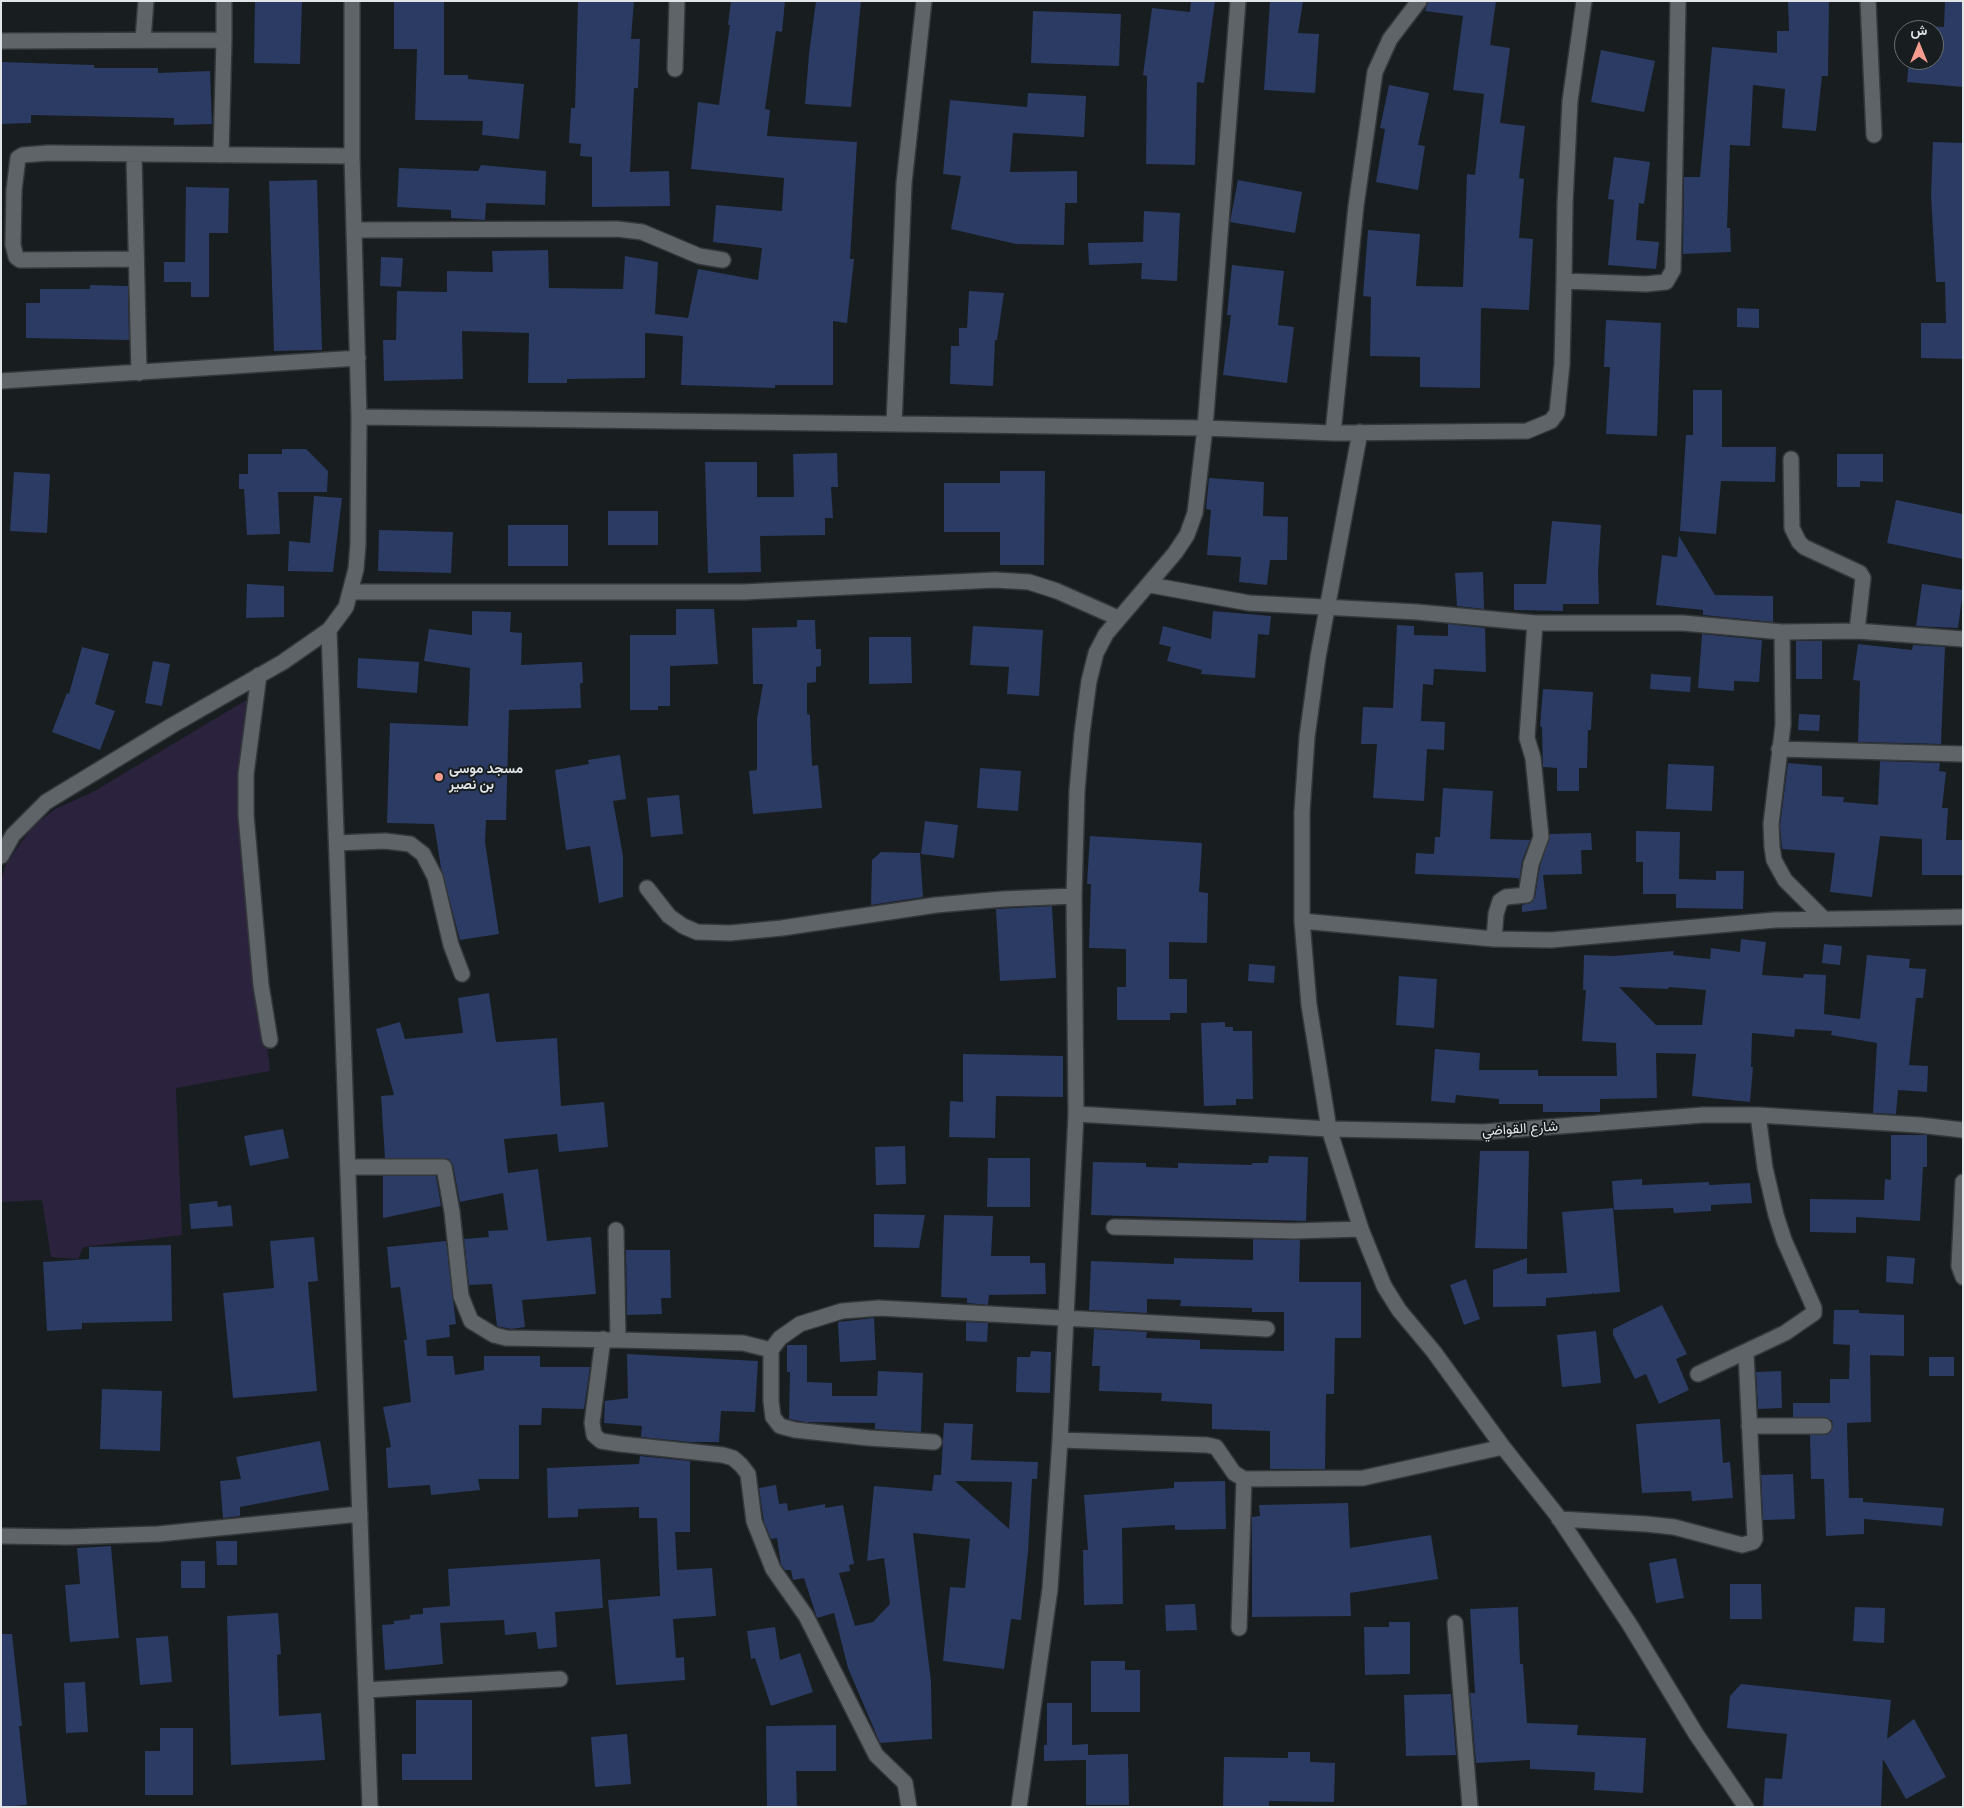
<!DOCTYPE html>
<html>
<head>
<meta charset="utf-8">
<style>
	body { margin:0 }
	#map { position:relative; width:1964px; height:1808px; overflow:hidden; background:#181d20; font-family:Figtree,Vazirmatn,sans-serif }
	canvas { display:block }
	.frame { position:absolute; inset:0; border:2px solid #e2e5e8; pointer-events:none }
	.north { position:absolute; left:1894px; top:20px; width:50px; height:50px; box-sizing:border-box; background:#181d20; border:1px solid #696d70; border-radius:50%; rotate:0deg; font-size:14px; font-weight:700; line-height:20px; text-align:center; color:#e2e5e8 }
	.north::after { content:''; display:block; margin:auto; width:18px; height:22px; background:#f59c90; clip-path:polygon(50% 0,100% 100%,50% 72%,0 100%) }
</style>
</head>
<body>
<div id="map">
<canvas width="1964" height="1808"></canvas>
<div class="frame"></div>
<div class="north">ش</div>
</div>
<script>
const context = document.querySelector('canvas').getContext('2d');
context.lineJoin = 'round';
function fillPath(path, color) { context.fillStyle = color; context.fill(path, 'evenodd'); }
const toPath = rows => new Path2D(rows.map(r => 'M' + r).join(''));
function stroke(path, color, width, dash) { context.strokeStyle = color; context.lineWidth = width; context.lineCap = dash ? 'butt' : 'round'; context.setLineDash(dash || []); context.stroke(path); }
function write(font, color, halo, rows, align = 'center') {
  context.font = font + ' Figtree,Vazirmatn,sans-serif'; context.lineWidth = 4; context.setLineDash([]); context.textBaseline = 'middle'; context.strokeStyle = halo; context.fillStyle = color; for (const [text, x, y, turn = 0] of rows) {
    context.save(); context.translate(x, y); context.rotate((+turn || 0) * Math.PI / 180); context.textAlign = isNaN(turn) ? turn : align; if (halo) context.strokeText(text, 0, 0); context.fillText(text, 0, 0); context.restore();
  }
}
fillPath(toPath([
	[248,699,237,788,242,844,270,1071,176,1088,182,1235,83,1247,78,1259,51,1257,42,1200,1,1202,1,880,6,864,33,826,55,809,93,792]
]), '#2b233d');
fillPath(toPath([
	[255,1,302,1,300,64,254,63],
	[394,1,444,1,444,75,468,75,468,79,524,84,519,139,482,135,483,121,415,120,417,49,394,49],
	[578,1,634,1,631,39,640,39,638,88,634,88,630,172,669,171,670,206,592,207,592,157,580,156,581,144,569,143,571,108,575,108],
	[731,1,785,1,782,32,776,31,765,109,770,110,767,136,857,142,850,259,854,259,847,323,833,321,833,385,775,385,775,388,681,385,683,336,645,333,645,378,567,379,567,383,528,383,529,333,462,331,463,379,384,381,383,340,396,340,397,291,447,292,447,271,493,272,492,251,548,250,549,288,623,289,625,256,658,262,655,314,688,318,698,269,758,280,762,248,713,242,716,205,782,211,784,178,691,169,698,102,719,105,730,25,728,25],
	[816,1,861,1,851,107,805,104,809,54],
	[1191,1,1215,1,1204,83,1197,82,1195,165,1146,164,1147,76,1143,75,1152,8,1190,12],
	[1270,1,1303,1,1298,33,1319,34,1315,93,1264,90],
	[1428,1,1496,1,1490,45,1510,48,1500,123,1525,126,1519,178,1524,179,1519,238,1533,239,1529,310,1481,308,1480,388,1420,387,1420,357,1370,356,1371,297,1363,296,1368,230,1420,234,1416,286,1463,287,1467,174,1475,175,1484,94,1453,90,1463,16,1425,11],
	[1788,1,1829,1,1828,76,1822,76,1816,131,1782,128,1785,89,1753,85,1750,146,1730,145,1727,228,1730,228,1731,252,1683,254,1684,177,1700,177,1712,47,1777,53,1777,31,1789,31],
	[1945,1,1963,1,1963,87,1907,82,1909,60,1934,60,1934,30,1911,30,1912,25,1944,27],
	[1033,11,1121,14,1119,66,1031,63],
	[1601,50,1655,61,1644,112,1591,102],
	[1,62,94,65,94,68,158,68,158,73,210,71,212,124,174,125,174,118,31,115,31,123,1,124],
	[1389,85,1429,93,1418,145,1425,146,1418,190,1376,182,1385,129,1380,128],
	[1028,93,1086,96,1084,137,1013,133,1010,172,1077,171,1077,203,1065,203,1064,245,1016,244,951,229,961,176,943,174,950,100,1027,107],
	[1933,142,1963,143,1963,359,1921,358,1921,323,1946,323,1945,282,1936,282,1931,195],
	[1614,157,1650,162,1644,204,1639,203,1636,240,1659,242,1656,269,1608,265,1614,200,1608,199],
	[481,165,546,171,545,205,486,203,485,220,451,218,451,210,397,207,399,168,478,171],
	[317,180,322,350,274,351,269,181],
	[1238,180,1302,192,1295,233,1230,222],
	[186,187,229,188,228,233,209,233,209,297,191,297,191,282,164,282,164,262,185,262],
	[1144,211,1180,213,1177,281,1141,279,1142,263,1089,265,1088,243,1143,242],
	[381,257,403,258,401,287,380,286],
	[1232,265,1284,271,1278,325,1294,327,1287,383,1223,375,1231,315,1227,315],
	[90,285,128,286,129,340,26,338,26,303,40,303,40,289,90,289],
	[969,291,1004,293,997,340,995,340,993,386,950,384,951,346,959,346,959,328,967,328],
	[1737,308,1759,309,1759,328,1737,327],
	[1606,320,1661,323,1657,436,1606,434,1610,367,1604,367],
	[1693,390,1722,390,1722,447,1776,447,1775,482,1721,481,1716,534,1680,531,1686,435,1693,435],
	[282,449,306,449,328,471,327,492,278,492,280,534,247,535,244,489,239,489,239,474,248,474,248,454,282,454],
	[837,453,838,487,831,487,833,518,825,518,825,535,760,536,761,572,708,573,705,462,757,462,757,497,794,497,793,454],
	[1837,454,1883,454,1883,482,1860,481,1860,487,1837,487],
	[1000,471,1045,471,1044,565,1000,565,1000,532,944,532,944,483,1000,483],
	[14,472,50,474,47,533,10,531],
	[1209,478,1264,482,1263,516,1288,517,1287,560,1270,560,1267,585,1239,582,1241,557,1207,555,1211,510,1206,509],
	[314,496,342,498,333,572,288,571,289,541,310,543],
	[1896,500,1963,514,1963,559,1887,543],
	[608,511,658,511,658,545,608,545],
	[1552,521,1601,525,1598,572,1599,604,1563,604,1563,611,1514,610,1514,584,1546,584],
	[508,525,568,525,568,566,508,566],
	[379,530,453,532,451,573,378,571],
	[1679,536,1715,595,1773,596,1773,622,1703,615,1703,610,1656,605,1662,555,1677,557],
	[1483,572,1484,609,1457,606,1455,573],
	[247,584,284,586,284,617,246,618],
	[1922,584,1963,590,1958,628,1916,626],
	[676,609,714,609,718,664,670,666,670,706,658,706,658,710,630,710,630,635,676,635],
	[472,611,511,612,510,632,522,633,521,665,582,662,583,683,580,683,581,708,509,710,506,820,486,820,485,842,499,934,460,940,441,868,434,824,387,823,390,723,468,726,470,668,424,661,429,629,472,635],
	[1213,611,1271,616,1269,635,1258,634,1255,678,1201,674,1202,670,1167,661,1171,647,1159,644,1163,626,1211,639],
	[797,620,815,620,816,649,821,649,821,666,816,667,816,682,807,683,807,714,810,715,812,766,818,765,822,808,753,814,749,771,757,770,757,719,763,684,753,684,752,628,797,627],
	[1448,624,1485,628,1486,672,1434,669,1433,685,1423,684,1421,721,1445,722,1444,750,1427,749,1424,801,1373,798,1377,744,1361,744,1363,707,1393,708,1397,625,1414,626,1414,635,1448,636],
	[973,626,1043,630,1039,696,1007,694,1009,667,970,665],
	[1702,634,1762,640,1759,682,1734,681,1734,691,1698,688],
	[869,637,911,637,912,683,869,684],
	[1796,641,1822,641,1822,679,1796,679],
	[1858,644,1912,650,1913,645,1945,647,1941,744,1858,742,1860,681,1853,680],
	[82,647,109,654,95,704,115,711,100,750,52,732,67,693,69,694],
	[358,658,419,662,417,693,357,688],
	[153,661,170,664,162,706,145,703],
	[1651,674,1691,677,1690,692,1650,689],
	[1543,689,1593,692,1591,730,1588,730,1587,768,1579,768,1579,791,1557,791,1557,768,1543,767,1542,727,1540,726],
	[1799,714,1820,715,1819,731,1798,730],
	[620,755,626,799,613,801,623,856,623,897,599,903,590,846,566,850,555,770,589,764,588,760],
	[1880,761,1940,763,1939,771,1946,772,1942,808,1948,808,1946,840,1963,840,1963,875,1922,875,1922,839,1880,836,1872,897,1830,892,1835,853,1782,849,1780,826,1788,763,1822,766,1822,796,1844,797,1843,802,1878,805],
	[1668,764,1714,766,1712,811,1666,809],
	[980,768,1021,771,1018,811,977,808],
	[1443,788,1493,791,1490,839,1530,840,1522,861,1519,881,1518,878,1415,874,1416,853,1434,854,1435,837,1440,837],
	[679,795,683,834,651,837,647,798],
	[925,821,958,825,954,858,921,854],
	[1636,831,1680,832,1679,879,1716,880,1716,871,1744,871,1743,909,1676,908,1676,894,1643,894,1643,862,1636,862],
	[1591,833,1592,850,1581,850,1582,874,1543,875,1547,909,1522,912,1522,905,1530,903,1535,897,1540,866,1550,834],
	[1090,836,1202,843,1199,892,1208,893,1207,943,1169,942,1169,979,1187,979,1187,1013,1170,1013,1170,1020,1117,1020,1117,987,1126,987,1126,949,1089,948,1091,884,1087,884],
	[881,852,920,853,923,897,871,905,872,860],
	[1052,906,1056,978,1000,981,996,909],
	[1741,939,1766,942,1762,975,1803,978,1804,974,1826,975,1824,1014,1860,1019,1867,955,1910,959,1909,968,1926,969,1923,998,1916,998,1909,1065,1928,1066,1927,1092,1898,1090,1896,1114,1873,1113,1877,1043,1831,1035,1832,1031,1795,1029,1794,1037,1752,1033,1751,1067,1753,1067,1750,1102,1692,1096,1696,1054,1656,1053,1657,1098,1600,1099,1600,1112,1543,1112,1543,1104,1499,1104,1499,1099,1456,1095,1455,1103,1431,1101,1435,1049,1480,1053,1479,1070,1538,1070,1538,1076,1617,1076,1616,1043,1582,1041,1586,990,1583,990,1584,955,1614,956,1674,951,1673,955,1710,959,1711,948,1740,952],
	[1619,987,1668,989,1669,987,1706,990,1702,1025,1656,1025],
	[1824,944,1842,946,1840,965,1822,963],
	[1249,964,1275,966,1274,983,1248,981],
	[1399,976,1437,979,1434,1028,1396,1025],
	[489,993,496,1042,557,1038,561,1106,604,1102,608,1147,559,1152,557,1134,504,1139,508,1173,538,1169,547,1241,591,1237,596,1294,522,1300,525,1327,511,1329,497,1326,492,1284,469,1285,464,1239,489,1237,488,1231,508,1230,503,1193,460,1202,453,1165,449,1159,385,1158,381,1096,394,1095,376,1029,400,1022,405,1039,463,1033,458,998],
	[1225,1022,1225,1027,1233,1027,1233,1031,1252,1031,1253,1099,1236,1099,1236,1105,1204,1106,1201,1023],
	[963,1054,1063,1056,1063,1097,996,1096,995,1138,949,1137,950,1101,963,1102],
	[283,1129,289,1158,250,1166,244,1136],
	[1891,1135,1927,1135,1927,1167,1923,1167,1920,1221,1856,1217,1856,1233,1810,1232,1810,1199,1884,1200,1885,1179,1891,1180],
	[905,1146,906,1184,876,1185,875,1147],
	[1480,1151,1529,1151,1527,1249,1475,1248],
	[1269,1156,1308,1157,1306,1221,1091,1215,1093,1162,1146,1163,1146,1167,1178,1168,1178,1163,1252,1165,1252,1163,1268,1163],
	[988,1158,1030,1158,1030,1207,987,1207],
	[383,1176,436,1176,441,1206,383,1218],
	[1642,1179,1642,1185,1709,1182,1709,1185,1750,1183,1752,1203,1711,1205,1711,1211,1674,1213,1673,1208,1614,1210,1612,1181],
	[217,1201,218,1207,231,1205,233,1226,191,1229,189,1204],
	[1613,1208,1620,1292,1593,1294,1592,1292,1592,1294,1546,1298,1546,1306,1493,1307,1493,1270,1527,1258,1527,1274,1567,1273,1562,1212],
	[874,1214,925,1215,919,1248,874,1247],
	[944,1215,993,1216,991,1256,1030,1256,1030,1263,1045,1263,1046,1294,989,1295,988,1305,967,1303,967,1298,941,1297],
	[314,1237,318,1281,308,1282,317,1391,233,1398,223,1293,274,1288,270,1241],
	[1253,1239,1300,1240,1299,1282,1361,1282,1361,1338,1335,1338,1334,1394,1326,1394,1325,1469,1270,1469,1270,1431,1212,1429,1212,1404,1161,1401,1162,1393,1099,1391,1100,1366,1092,1366,1094,1329,1147,1332,1146,1338,1200,1340,1200,1349,1284,1351,1284,1312,1252,1312,1252,1308,1180,1306,1181,1300,1147,1299,1147,1313,1089,1310,1091,1261,1174,1264,1174,1258,1253,1260],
	[446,1241,456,1324,449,1325,450,1337,426,1340,427,1356,453,1356,455,1375,484,1370,484,1356,540,1356,540,1367,590,1367,584,1409,542,1408,541,1425,519,1425,519,1479,478,1479,480,1490,431,1495,430,1485,388,1488,386,1448,391,1447,383,1407,411,1402,404,1340,407,1340,400,1287,391,1288,387,1247],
	[171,1245,172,1321,82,1323,82,1329,47,1331,43,1262,89,1259,89,1247],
	[626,1250,670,1250,671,1298,661,1298,662,1314,627,1315],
	[1887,1256,1915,1258,1913,1284,1886,1282],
	[1466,1279,1480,1319,1464,1325,1450,1285],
	[1662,1305,1687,1354,1676,1359,1689,1390,1659,1404,1646,1374,1635,1379,1613,1335,1613,1329],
	[1834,1310,1859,1310,1859,1313,1904,1315,1904,1356,1870,1355,1871,1422,1847,1423,1849,1498,1863,1498,1863,1502,1944,1508,1942,1526,1864,1519,1864,1534,1826,1536,1824,1479,1811,1479,1810,1435,1828,1434,1833,1426,1832,1421,1824,1417,1793,1417,1793,1403,1830,1403,1830,1379,1849,1379,1850,1345,1833,1344],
	[874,1318,876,1360,840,1362,838,1322],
	[966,1322,988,1323,987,1342,966,1341],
	[1596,1331,1601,1383,1562,1387,1557,1335],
	[787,1345,807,1345,807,1382,832,1383,832,1396,877,1396,878,1371,923,1373,921,1432,875,1429,875,1423,805,1422,789,1419,790,1372,787,1372],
	[1031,1351,1051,1352,1050,1393,1016,1392,1017,1357,1030,1357],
	[627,1354,758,1361,755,1412,721,1411,719,1442,690,1442,641,1437,642,1426,604,1423,605,1397,605,1401,628,1398],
	[1929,1357,1954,1357,1954,1376,1929,1376],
	[1781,1371,1782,1408,1758,1409,1756,1372],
	[102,1389,162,1391,160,1451,100,1449],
	[1720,1419,1723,1463,1730,1462,1733,1498,1692,1501,1691,1491,1642,1493,1636,1424],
	[944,1423,973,1424,971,1460,1038,1462,1037,1479,1032,1479,1028,1552,1021,1620,1011,1619,1004,1669,943,1661,950,1587,965,1588,970,1539,913,1533,931,1682,932,1739,880,1743,848,1668,834,1613,817,1618,804,1578,793,1580,791,1570,785,1570,781,1565,777,1538,771,1539,764,1522,759,1488,776,1485,779,1504,787,1503,788,1511,825,1504,825,1508,843,1505,854,1564,849,1565,850,1571,839,1573,855,1626,873,1622,890,1604,884,1558,867,1561,874,1486,932,1491,934,1475,941,1475],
	[955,1481,1012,1482,1009,1529],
	[320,1441,329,1490,240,1507,240,1516,223,1518,220,1481,241,1479,236,1457],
	[640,1456,690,1461,690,1532,675,1532,677,1570,712,1568,716,1616,673,1619,676,1658,684,1657,685,1680,616,1685,608,1600,660,1596,657,1518,639,1518,639,1507,578,1509,578,1517,548,1518,547,1468,639,1464],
	[1793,1474,1795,1519,1763,1520,1761,1475],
	[1225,1481,1226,1529,1175,1530,1175,1525,1122,1528,1123,1604,1084,1605,1083,1550,1088,1550,1084,1495,1174,1488,1174,1482],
	[1348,1503,1350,1548,1431,1535,1438,1579,1350,1593,1351,1616,1252,1617,1252,1517,1260,1516,1259,1505],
	[216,1541,237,1541,237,1565,217,1565],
	[111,1546,119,1638,70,1642,65,1585,80,1584,77,1548],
	[1676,1558,1684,1598,1656,1603,1649,1563],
	[600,1559,603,1608,555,1612,557,1647,538,1649,536,1632,505,1635,504,1620,440,1623,443,1664,385,1670,382,1625,394,1624,394,1621,410,1619,410,1615,423,1614,423,1608,450,1606,448,1569],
	[181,1561,205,1561,205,1588,181,1588],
	[1730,1584,1761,1584,1762,1619,1730,1619],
	[1195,1604,1197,1630,1166,1631,1165,1605],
	[1518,1607,1520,1664,1523,1664,1527,1723,1578,1725,1577,1735,1646,1738,1643,1793,1594,1790,1595,1772,1530,1769,1530,1760,1476,1763,1470,1693,1475,1693,1470,1609],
	[1855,1607,1885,1608,1884,1643,1853,1641],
	[278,1613,281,1654,277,1655,279,1716,321,1713,325,1760,231,1765,227,1616],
	[1389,1622,1410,1622,1410,1674,1365,1675,1364,1627,1389,1627],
	[775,1627,780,1660,800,1653,813,1692,771,1706,755,1658,751,1659,747,1631],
	[1,1634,12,1634,22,1726,19,1726,27,1805,1,1807],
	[168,1636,172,1682,140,1685,136,1638],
	[1091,1661,1125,1661,1125,1670,1140,1670,1140,1712,1091,1712],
	[85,1682,88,1732,66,1733,64,1683],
	[1741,1684,1891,1700,1887,1739,1914,1719,1946,1777,1906,1799,1883,1759,1881,1807,1763,1807,1765,1778,1782,1779,1787,1734,1727,1728,1730,1696],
	[1451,1694,1456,1755,1406,1756,1404,1695],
	[416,1700,472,1700,472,1780,402,1780,402,1754,416,1754],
	[1047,1703,1072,1703,1072,1745,1088,1744,1088,1755,1128,1754,1129,1805,1086,1805,1086,1760,1044,1761,1044,1745,1047,1745],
	[836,1725,836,1771,796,1771,797,1807,767,1807,766,1726],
	[160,1728,193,1728,193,1795,145,1795,145,1751,160,1751],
	[627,1734,631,1784,595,1787,591,1737],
	[1288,1752,1310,1752,1310,1762,1335,1763,1334,1802,1269,1801,1269,1807,1223,1807,1224,1757,1288,1758]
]), '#2b3b63');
const minor = toPath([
	[1584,1,1570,101,1565,203,1564,281,1646,284,1666,282,1673,270,1678,1],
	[1868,1,1874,135],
	[143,40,146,1],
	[1,41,224,40,224,1],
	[675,69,677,1],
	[134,155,139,373],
	[221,155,224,40],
	[355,230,617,229,642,232,699,256,723,260],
	[135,259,20,260,16,257,13,245,14,190,18,158,23,155,48,153,352,156],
	[1,381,358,358],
	[359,417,1205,428,1333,433,1527,431,1551,421,1557,413,1562,364,1564,281],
	[894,424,904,183,924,1],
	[1360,432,1318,657,1307,737,1302,812,1302,921,1309,1005,1329,1129,1361,1229,1384,1286,1399,1310,1434,1352,1503,1447,1557,1515,1630,1625,1696,1734,1746,1807],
	[1333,433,1356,206,1375,72,1390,39,1419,1],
	[1791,459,1792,528,1799,542,1804,547,1860,573,1863,578,1857,631],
	[1150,585,1249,603,1417,612,1535,623,1683,623,1782,632,1857,631,1963,639],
	[351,592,743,592,995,580,1029,582,1057,591,1118,618],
	[329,630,370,1807],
	[1782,632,1783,725,1771,824,1772,847,1774,860,1785,880,1824,919],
	[259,675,246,774,246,815,261,985,270,1040],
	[1779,749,1963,754],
	[337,843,385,841,410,844,423,854,435,877,451,945,462,974],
	[1,856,13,835,46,802,171,726,283,662,329,630,346,607,356,569,358,544,359,417,352,156,352,1],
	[647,888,669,916,683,926,697,932,730,933,782,928,936,905,1003,899,1074,896],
	[1302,921,1494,939,1551,940,1775,920,1963,917],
	[1494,939,1496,914,1500,901,1506,897,1526,895,1531,864,1541,837,1533,758,1527,738,1535,623],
	[1076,1114,1329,1129,1483,1132,1703,1115,1758,1115,1919,1125,1963,1130],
	[350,1167,444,1167,452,1212,461,1296,471,1321,494,1335,506,1338,618,1340],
	[1963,1182,1959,1266,1963,1277],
	[1114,1227,1294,1231,1361,1229],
	[616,1230,618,1340,743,1343,771,1350],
	[603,1339,592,1423,594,1435,601,1441,620,1444,723,1455,733,1458,741,1465,748,1474,754,1521,773,1569,806,1616,876,1755,905,1783,909,1807],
	[1698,1374,1785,1333,1814,1313,1814,1308,1784,1240,1776,1215,1765,1168,1758,1115],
	[1749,1426,1824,1426],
	[1060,1440,1207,1445,1216,1447,1234,1473,1244,1479,1363,1478,1503,1447],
	[934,1442,869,1438,795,1430,780,1426,773,1417,771,1401,771,1350,780,1338,800,1324,842,1311,879,1308,1267,1329],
	[1559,1519,1646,1524,1674,1527,1742,1545,1753,1542,1755,1539,1746,1353],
	[1,1536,67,1537,158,1534,360,1514],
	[1455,1623,1470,1807],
	[1239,1628,1244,1479],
	[366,1690,560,1679],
	[1019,1807,1050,1589,1060,1440,1076,1114,1074,896,1077,791,1082,733,1089,681,1096,653,1106,634,1175,553,1187,535,1195,513,1205,428,1238,1]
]);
stroke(minor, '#35383b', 18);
stroke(minor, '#5e6468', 15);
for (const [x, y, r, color] of [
	[439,777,5,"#f59c90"]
]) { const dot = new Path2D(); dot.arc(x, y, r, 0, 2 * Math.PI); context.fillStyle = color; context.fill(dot); stroke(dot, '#181d20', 2); }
write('bold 14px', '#e2e5e8', '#181d20', [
	["مسجد موسى",449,769],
	["بن نصير",449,785]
], 'left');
write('14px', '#e2e5e8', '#181d20', [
	["شارع القواضي",1520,1129,-4]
]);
</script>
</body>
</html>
